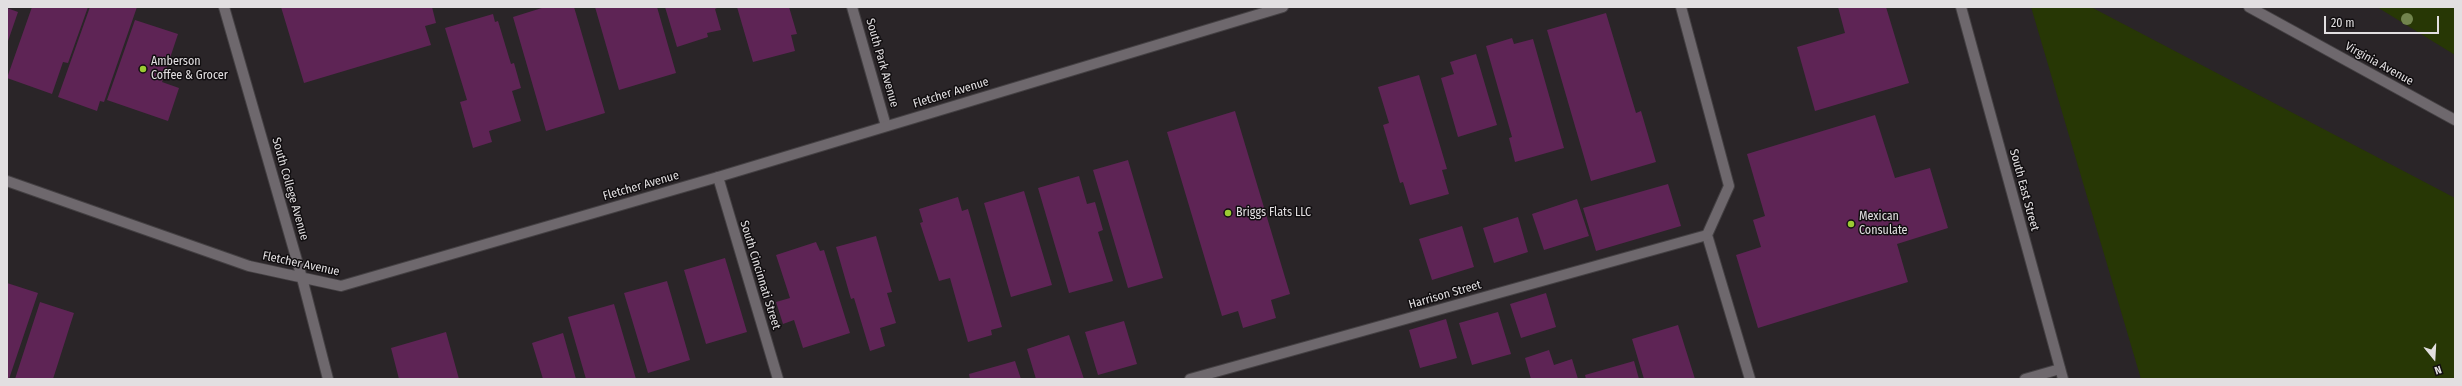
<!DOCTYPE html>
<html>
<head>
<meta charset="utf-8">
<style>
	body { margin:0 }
	#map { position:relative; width:2462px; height:386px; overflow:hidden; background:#2a2528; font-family:"Fira Sans Condensed",sans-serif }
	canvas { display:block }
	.frame { position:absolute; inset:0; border:8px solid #e2dfe1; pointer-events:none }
	.north { position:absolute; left:2414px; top:338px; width:40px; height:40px; -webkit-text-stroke:3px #110e10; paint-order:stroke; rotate:162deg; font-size:11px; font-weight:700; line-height:16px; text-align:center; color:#e2dfe1 }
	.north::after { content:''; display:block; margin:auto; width:14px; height:18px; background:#e2dfe1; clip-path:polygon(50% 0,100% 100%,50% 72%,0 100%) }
	.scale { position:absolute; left:2324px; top:16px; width:115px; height:18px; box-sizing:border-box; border:2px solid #e2dfe1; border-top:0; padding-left:5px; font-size:12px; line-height:14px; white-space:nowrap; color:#e2dfe1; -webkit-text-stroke:3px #110e10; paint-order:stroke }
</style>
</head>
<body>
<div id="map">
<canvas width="2462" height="386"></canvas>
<div class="frame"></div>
<div class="north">N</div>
<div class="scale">20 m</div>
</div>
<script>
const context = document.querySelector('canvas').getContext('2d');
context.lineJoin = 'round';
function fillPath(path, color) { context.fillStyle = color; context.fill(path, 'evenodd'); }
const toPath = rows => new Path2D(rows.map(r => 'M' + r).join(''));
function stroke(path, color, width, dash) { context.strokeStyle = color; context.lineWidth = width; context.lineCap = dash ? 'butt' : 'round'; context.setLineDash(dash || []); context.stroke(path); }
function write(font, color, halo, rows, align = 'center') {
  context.font = font + ' "Fira Sans Condensed",sans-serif'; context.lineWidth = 3; context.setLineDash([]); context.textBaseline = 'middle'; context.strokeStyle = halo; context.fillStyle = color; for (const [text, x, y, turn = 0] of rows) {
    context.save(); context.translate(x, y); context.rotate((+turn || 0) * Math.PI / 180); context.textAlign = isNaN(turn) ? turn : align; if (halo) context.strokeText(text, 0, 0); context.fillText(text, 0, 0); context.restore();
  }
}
fillPath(toPath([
	[2031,7,2091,7,2455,198,2455,379,2141,379],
	[2377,7,2455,7,2455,55]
]), '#273705');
fillPath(toPath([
	[32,7,88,7,68,63,63,62,52,94,7,78],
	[90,7,137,7,104,102,100,101,97,111,58,97],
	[281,7,432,7,436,23,425,26,431,45,304,83],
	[545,7,574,7,605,113,546,131,513,17],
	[595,7,657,7,676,73,619,90],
	[665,7,719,7,715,9,721,30,707,33,708,37,677,47],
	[737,7,789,7,797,34,791,35,795,51,753,62],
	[1838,7,1886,7,1909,83,1815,111,1797,47,1845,33],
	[7,8,18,12,7,44],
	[1606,13,1636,113,1641,111,1656,162,1591,181,1547,30],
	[493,14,495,22,498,21,511,64,514,63,521,88,512,91,521,121,489,131,492,142,473,148,460,102,467,100,445,28],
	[135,20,178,34,162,82,179,88,168,121,107,100],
	[1512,38,1514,44,1533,39,1564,148,1515,162,1509,138,1512,137,1486,46],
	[1476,54,1497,125,1458,137,1441,78,1454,74,1450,62],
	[1419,75,1447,169,1442,170,1449,194,1410,205,1403,182,1400,183,1383,125,1389,123,1378,87],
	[1235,111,1290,294,1271,300,1276,318,1243,328,1238,311,1222,316,1167,132],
	[1875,115,1895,178,1930,168,1948,228,1897,244,1908,282,1758,328,1736,255,1761,247,1753,220,1765,216,1747,154],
	[1128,160,1163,278,1128,288,1093,170],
	[1079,176,1087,204,1095,202,1103,230,1098,232,1113,281,1069,293,1038,188],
	[1668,184,1681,226,1596,251,1583,208],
	[1024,191,1052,285,1011,297,984,203],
	[958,197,962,211,968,209,1002,327,991,330,992,335,968,342,950,278,939,281,920,223,923,222,919,209],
	[1577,199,1589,236,1544,250,1532,214],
	[1518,217,1528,252,1494,263,1483,228],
	[1462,226,1474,267,1432,280,1419,239],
	[876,236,892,292,887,293,896,323,880,328,885,346,870,351,854,298,851,299,836,247],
	[816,242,820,251,824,250,850,333,803,348,794,320,783,324,776,302,790,298,776,255],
	[725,258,747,332,706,344,684,270],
	[667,281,690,360,648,373,624,293],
	[7,283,38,293,9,379,7,379],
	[1546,293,1556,327,1521,338,1510,304],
	[40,302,74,313,53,379,15,379],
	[614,304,636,379,586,379,568,317],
	[1498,312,1511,354,1472,365,1459,323],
	[1446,319,1457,358,1420,368,1409,330],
	[1124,321,1137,364,1098,375,1085,332],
	[1678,325,1695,379,1644,379,1632,339],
	[446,332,459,379,399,379,391,348],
	[563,333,576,379,543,379,532,343],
	[1069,335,1084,379,1036,379,1027,349],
	[1549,350,1554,365,1572,359,1578,379,1531,379,1525,358],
	[1015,361,1021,379,970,379,969,374],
	[1634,361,1639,379,1586,379,1585,375]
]), '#5e2455');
const lane = toPath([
	[1681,7,1729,186,1707,235,1750,379]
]);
const street = toPath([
	[852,7,886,126],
	[718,177,778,379],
	[1190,379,1707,235],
	[2025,379,2060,369]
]);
const secondary = toPath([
	[224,7,302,278,328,379],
	[1961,7,2063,379],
	[2249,7,2455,120],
	[7,181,249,266,341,286,718,177,1283,7]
]);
stroke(lane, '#444043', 12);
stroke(street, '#444043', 12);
stroke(secondary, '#444043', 12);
stroke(lane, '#6e686d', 10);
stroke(street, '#6e686d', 10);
stroke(secondary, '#6e686d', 10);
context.fillStyle = '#71844d';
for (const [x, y] of [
	[2407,19]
]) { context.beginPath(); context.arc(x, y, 6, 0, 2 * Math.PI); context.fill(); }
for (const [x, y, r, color] of [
	[143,69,4,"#9bcb33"],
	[1228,213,4,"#9bcb33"],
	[1851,224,4,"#9bcb33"]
]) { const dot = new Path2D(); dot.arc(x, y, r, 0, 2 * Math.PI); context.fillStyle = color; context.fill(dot); stroke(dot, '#110e10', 1.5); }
write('12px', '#e2dfe1', '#110e10', [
	["Amberson",151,62],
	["Coffee & Grocer",151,76],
	["Briggs Flats LLC",1236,213],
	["Mexican",1859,217],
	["Consulate",1859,231]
], 'left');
write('12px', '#e2dfe1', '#110e10', [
	["South Park Avenue",882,63,74],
	["Virginia Avenue",2379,64,29],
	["Fletcher Avenue",951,93,-17],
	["Fletcher Avenue",641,186,-16],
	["South College Avenue",290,189,74],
	["South East Street",2024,190,75],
	["Fletcher Avenue",301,264,12],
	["South Cincinnati Street",760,275,73],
	["Harrison Street",1445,295,-16]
]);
</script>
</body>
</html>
